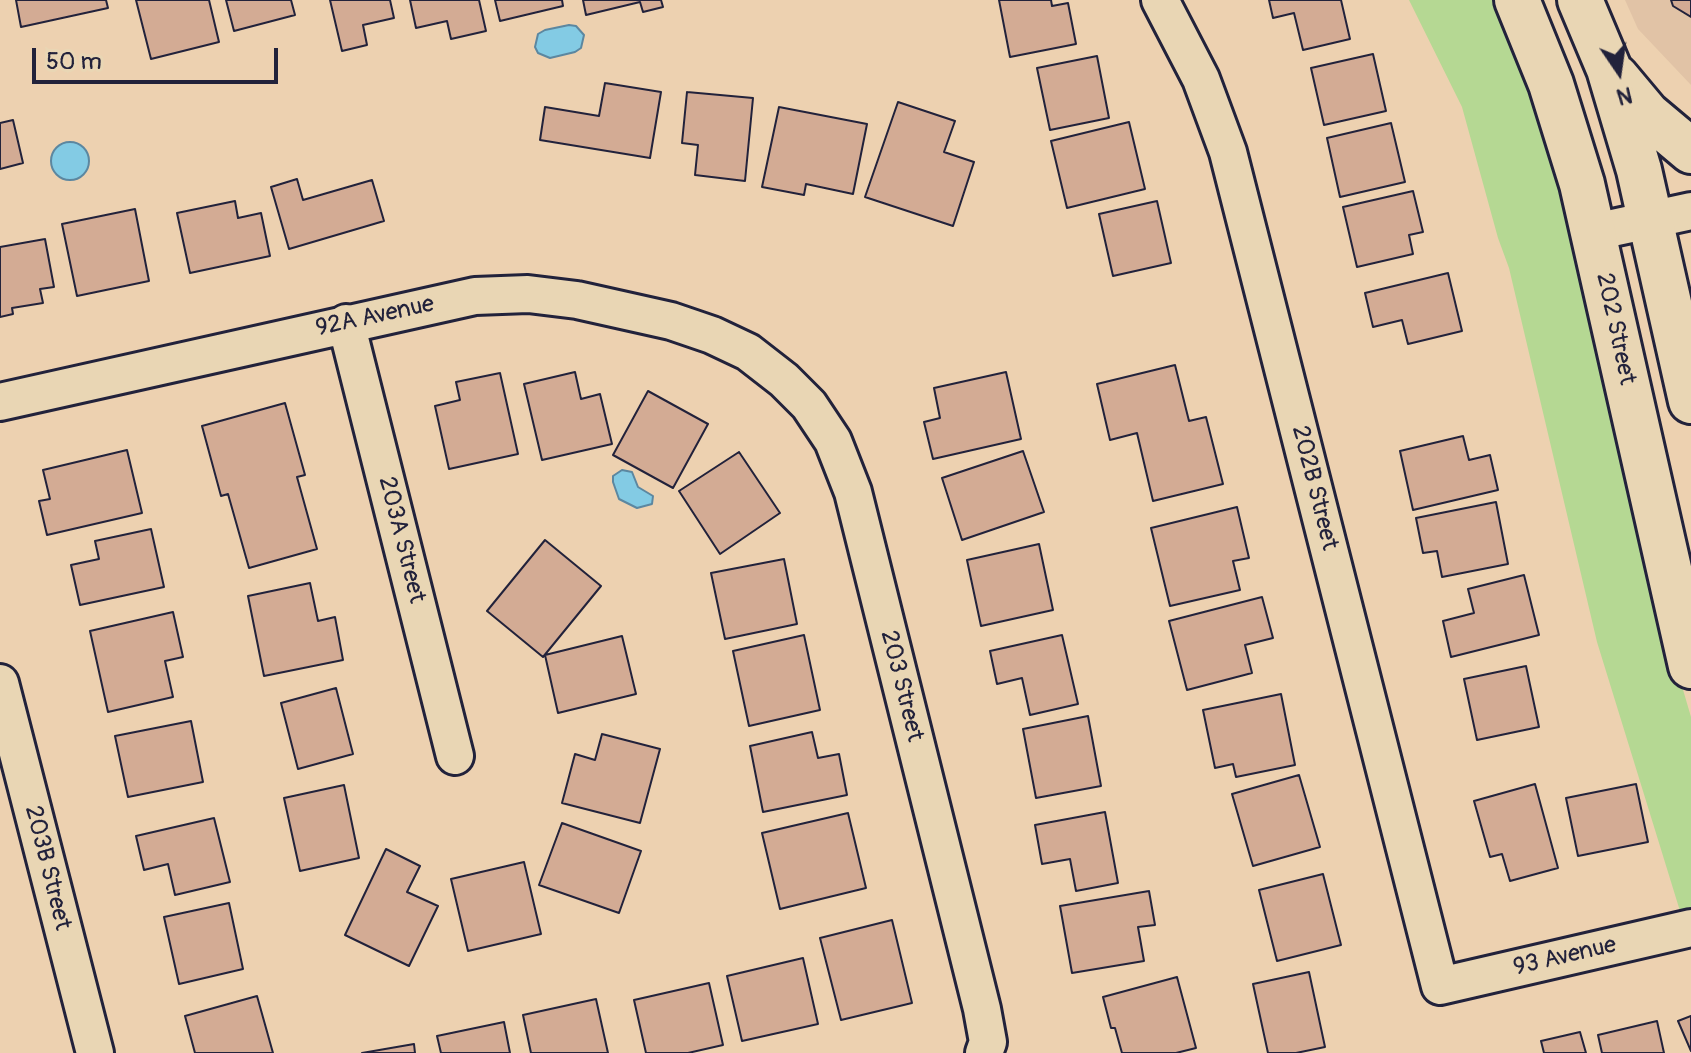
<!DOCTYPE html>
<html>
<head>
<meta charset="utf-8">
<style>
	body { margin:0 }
	#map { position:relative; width:1691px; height:1053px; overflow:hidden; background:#edd1b0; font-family:Pangolin,sans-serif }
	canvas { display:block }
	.north { position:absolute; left:1579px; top:32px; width:80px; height:80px; -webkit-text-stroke:6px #e9d6b4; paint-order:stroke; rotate:167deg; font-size:22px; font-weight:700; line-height:32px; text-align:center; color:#22223b }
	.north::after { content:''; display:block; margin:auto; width:28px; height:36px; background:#22223b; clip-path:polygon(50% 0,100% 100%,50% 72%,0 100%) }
	.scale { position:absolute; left:32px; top:48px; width:246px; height:36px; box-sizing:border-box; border:4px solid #22223b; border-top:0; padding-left:10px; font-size:24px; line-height:28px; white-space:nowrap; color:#22223b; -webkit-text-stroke:6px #e9d6b4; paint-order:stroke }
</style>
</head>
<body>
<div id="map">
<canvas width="1691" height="1053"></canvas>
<div class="north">N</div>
<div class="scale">50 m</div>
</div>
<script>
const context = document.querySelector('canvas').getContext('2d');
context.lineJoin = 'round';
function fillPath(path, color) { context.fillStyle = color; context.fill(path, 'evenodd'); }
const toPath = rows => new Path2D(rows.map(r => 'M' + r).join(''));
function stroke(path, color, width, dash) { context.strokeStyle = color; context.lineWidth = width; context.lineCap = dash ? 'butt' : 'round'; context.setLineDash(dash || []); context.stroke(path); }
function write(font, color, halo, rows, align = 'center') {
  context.font = font + ' Pangolin,sans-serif'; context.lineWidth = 7; context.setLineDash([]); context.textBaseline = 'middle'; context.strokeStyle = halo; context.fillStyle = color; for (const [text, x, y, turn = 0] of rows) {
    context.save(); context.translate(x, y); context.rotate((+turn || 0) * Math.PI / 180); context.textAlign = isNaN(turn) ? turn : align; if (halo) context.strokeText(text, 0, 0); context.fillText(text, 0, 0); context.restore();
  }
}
fillPath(toPath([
	[1625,0,1691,0,1691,85,1638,29]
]), '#e1c3a6');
fillPath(toPath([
	[1409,0,1495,0,1554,152,1674,659,1691,717,1691,907,1680,911,1597,642,1509,268,1498,238,1462,107]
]), '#b5d893');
const water = toPath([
	[569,25,576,26,584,35,581,48,575,52,550,58,538,53,535,47,538,34,545,30,569,25],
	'51 161a19 19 0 1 1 38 0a19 19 0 1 1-38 0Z',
	[622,470,632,472,638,487,653,496,652,504,637,508,619,499,613,482,613,476,622,470]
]);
fillPath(water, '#83cbe4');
stroke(water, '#5c87a0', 2);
const building = toPath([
	[16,0,106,0,108,8,21,27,16,0],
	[136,0,209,0,219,42,151,59,136,0],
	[226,0,291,0,295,15,234,31,226,0],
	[330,0,390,0,394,18,363,25,367,45,342,51,330,0],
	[410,0,479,0,486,31,451,39,447,21,416,28,410,0],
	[495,0,562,0,563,6,500,21,495,0],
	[583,0,661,0,663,7,643,12,640,2,586,15,583,0],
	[999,0,1051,0,1052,6,1068,3,1076,44,1010,57,999,0],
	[1269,0,1341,0,1350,39,1303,50,1294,13,1273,18,1269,0],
	[1671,0,1691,0,1691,17,1673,6,1671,0],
	[1373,54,1386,111,1324,125,1311,68,1373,54],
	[1097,56,1109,118,1050,130,1037,68,1097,56],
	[605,83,661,92,650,158,540,140,545,107,599,116,605,83],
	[687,92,753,98,745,181,695,175,698,145,682,143,687,92],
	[898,102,955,121,944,152,974,162,953,226,865,197,898,102],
	[779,107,867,124,853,194,806,184,804,195,762,187,779,107],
	[13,120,23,163,0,169,0,123,13,120],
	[1129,122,1145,189,1067,208,1051,141,1129,122],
	[1391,123,1405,182,1340,197,1327,138,1391,123],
	[297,179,303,200,372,180,384,221,289,249,271,187,297,179],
	[1413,191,1423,232,1409,235,1413,254,1357,267,1343,207,1413,191],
	[235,201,238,218,261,213,270,256,190,273,177,213,235,201],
	[1157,201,1171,263,1113,276,1099,214,1157,201],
	[135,209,149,281,77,296,62,224,135,209],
	[45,239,54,287,40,289,43,303,12,308,13,314,0,317,0,247,45,239],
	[1448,273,1462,331,1408,344,1402,320,1373,327,1365,293,1448,273],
	[1175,365,1189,421,1206,417,1223,484,1153,501,1137,433,1110,440,1097,384,1175,365],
	[575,372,581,399,600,394,612,444,542,460,524,384,575,372],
	[1006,372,1021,439,933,459,924,422,940,418,934,388,1006,372],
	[500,373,518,454,449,469,435,406,460,400,456,382,500,373],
	[648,391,708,424,673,488,613,455,648,391],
	[285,403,305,475,297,477,317,549,249,568,228,494,221,496,202,426,285,403],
	[1463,436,1469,460,1490,455,1498,490,1413,510,1400,451,1463,436],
	[127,450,142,513,47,535,39,501,50,499,43,470,127,450],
	[1023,451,1044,512,962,540,942,478,1023,451],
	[739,452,780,513,720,554,679,491,739,452],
	[1496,502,1508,564,1442,577,1437,551,1423,553,1416,518,1496,502],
	[1237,507,1249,558,1233,561,1240,590,1170,606,1151,528,1237,507],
	[151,529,164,587,80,605,71,565,99,559,95,541,151,529],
	[545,540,601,586,543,657,487,611,545,540],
	[1039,544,1053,610,981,626,967,560,1039,544],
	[784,559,797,624,725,639,711,573,784,559],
	[1524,575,1539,635,1451,657,1443,621,1474,613,1468,589,1524,575],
	[310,583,318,621,335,617,343,660,264,676,248,596,310,583],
	[1262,597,1273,638,1245,645,1252,673,1187,690,1169,621,1262,597],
	[173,612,183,657,165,661,173,697,108,712,90,631,173,612],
	[804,635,820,710,749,726,733,651,804,635],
	[1062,635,1078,704,1030,715,1022,678,997,684,990,651,1062,635],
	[622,636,636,694,558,713,545,655,622,636],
	[1526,666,1539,727,1477,740,1464,679,1526,666],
	[336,688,353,754,298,769,281,703,336,688],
	[1281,694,1295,765,1236,777,1233,764,1215,768,1203,710,1281,694],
	[1088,716,1101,786,1036,798,1023,729,1088,716],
	[191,721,203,782,128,797,115,736,191,721],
	[812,732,818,758,839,754,847,795,763,812,750,746,812,732],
	[602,734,660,749,640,823,562,803,575,754,595,760,602,734],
	[1299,775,1320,847,1253,866,1232,794,1299,775],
	[1535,784,1558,868,1510,881,1502,854,1490,857,1474,801,1535,784],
	[1636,784,1648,842,1578,856,1566,798,1636,784],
	[344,785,359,858,300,871,284,798,344,785],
	[1105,812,1118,883,1076,891,1070,859,1042,864,1035,825,1105,812],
	[848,813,866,888,780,909,762,833,848,813],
	[214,818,230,882,175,895,168,864,144,870,136,836,214,818],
	[562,823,641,851,619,913,539,885,562,823],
	[386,849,420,866,407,892,438,906,409,966,345,935,386,849],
	[524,862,541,934,468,951,451,879,524,862],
	[1323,874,1341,945,1277,961,1259,890,1323,874],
	[1149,891,1155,925,1138,927,1144,961,1072,973,1060,906,1149,891],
	[229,903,243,969,179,984,164,917,229,903],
	[892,920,912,1003,841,1020,820,938,892,920],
	[803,958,818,1024,742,1041,727,976,803,958],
	[1309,972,1325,1047,1296,1053,1268,1053,1253,984,1309,972],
	[1177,977,1196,1048,1176,1053,1122,1053,1115,1028,1111,1028,1103,997,1177,977],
	[709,983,723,1045,688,1053,646,1053,634,1000,709,983],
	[257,996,273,1053,195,1053,185,1016,257,996],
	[596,999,608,1053,531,1053,523,1015,596,999],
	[1691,1016,1691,1051,1678,1021,1691,1016],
	[1657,1021,1664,1053,1602,1053,1598,1035,1657,1021],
	[504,1022,510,1053,441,1053,437,1036,504,1022],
	[1580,1032,1586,1053,1544,1053,1541,1041,1580,1032],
	[414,1044,415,1053,362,1053,414,1044]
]);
fillPath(building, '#d3ab94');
stroke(building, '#22223b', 2);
const minor = toPath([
	[1160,0,1201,79,1228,152,1440,986,1691,928],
	[1594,232,1691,211],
	[346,323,455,756],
	[0,402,475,296,528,294,577,300,671,321,712,335,748,352,784,380,809,405,833,441,853,492,982,1009,988,1042,984,1053],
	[0,683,95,1053]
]);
const major = toPath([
	[1517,0,1551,84,1582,184,1691,666],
	[1580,0,1609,69,1639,170,1691,401],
	[1616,77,1647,114,1691,151]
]);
stroke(minor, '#22223b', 42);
stroke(major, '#22223b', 50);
stroke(minor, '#e9d6b4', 36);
stroke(major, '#e9d6b4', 44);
write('24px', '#22223b', '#e9d6b4', [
	["92A Avenue",375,317,-12],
	["202 Street",1615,329,78],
	["202B Street",1314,488,76],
	["203A Street",401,540,76],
	["203 Street",901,686,76],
	["203B Street",47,868,76],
	["93 Avenue",1565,957,-13]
]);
</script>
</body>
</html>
